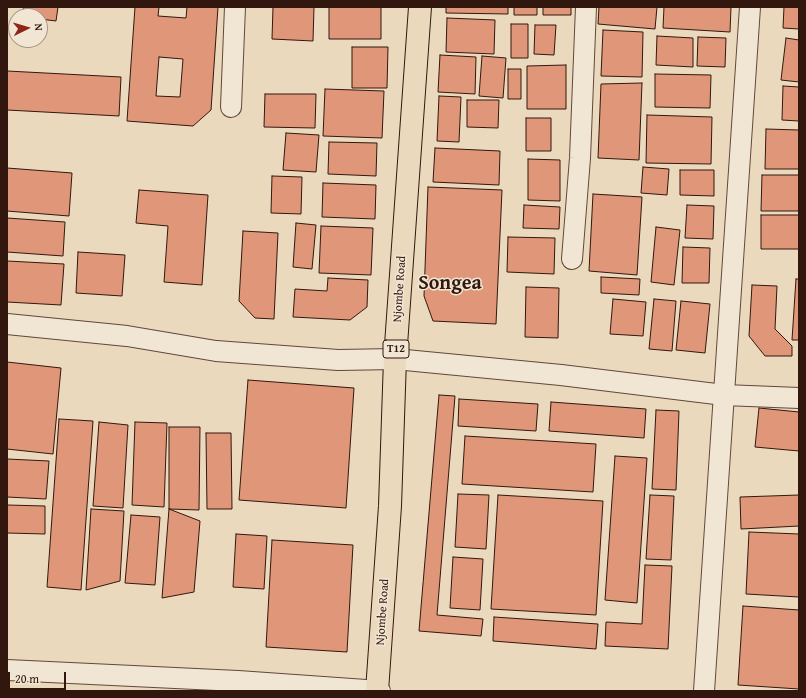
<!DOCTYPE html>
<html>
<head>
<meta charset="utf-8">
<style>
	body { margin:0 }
	#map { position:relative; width:806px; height:698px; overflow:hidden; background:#ead9bd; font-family:"Gentium Book Plus",serif }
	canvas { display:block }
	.frame { position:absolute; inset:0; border:8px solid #32170e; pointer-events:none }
	.north { position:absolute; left:8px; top:8px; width:40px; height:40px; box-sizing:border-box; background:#f1e6d4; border:1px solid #a59385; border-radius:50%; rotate:85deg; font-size:11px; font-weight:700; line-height:16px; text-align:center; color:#32170e }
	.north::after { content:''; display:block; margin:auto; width:14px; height:18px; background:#8f2418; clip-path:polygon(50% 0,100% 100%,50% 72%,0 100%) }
	.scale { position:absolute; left:8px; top:672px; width:58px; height:18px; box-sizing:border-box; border:2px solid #32170e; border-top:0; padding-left:5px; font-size:12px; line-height:14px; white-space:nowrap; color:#32170e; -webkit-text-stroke:3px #f1e6d4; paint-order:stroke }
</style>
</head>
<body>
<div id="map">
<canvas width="806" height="698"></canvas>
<div class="frame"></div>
<div class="north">N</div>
<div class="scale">20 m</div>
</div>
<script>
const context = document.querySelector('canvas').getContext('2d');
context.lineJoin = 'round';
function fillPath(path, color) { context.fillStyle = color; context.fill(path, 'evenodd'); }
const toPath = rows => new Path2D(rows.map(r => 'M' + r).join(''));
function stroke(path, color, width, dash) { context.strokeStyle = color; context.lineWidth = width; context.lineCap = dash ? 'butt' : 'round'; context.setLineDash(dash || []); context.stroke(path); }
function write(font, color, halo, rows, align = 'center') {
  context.font = font + ' "Gentium Book Plus",serif'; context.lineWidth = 3; context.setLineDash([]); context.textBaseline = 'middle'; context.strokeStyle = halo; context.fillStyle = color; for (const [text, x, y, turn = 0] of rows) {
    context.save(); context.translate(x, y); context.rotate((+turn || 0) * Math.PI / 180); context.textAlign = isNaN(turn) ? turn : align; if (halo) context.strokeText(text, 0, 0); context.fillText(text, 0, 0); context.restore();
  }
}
const building = toPath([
	[24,7,58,7,56,21,40,19,40,16,22,16,24,7],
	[135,7,159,7,158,16,186,18,187,7,218,7,211,110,193,126,127,121,135,7],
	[159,57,183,59,180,97,156,96,159,57],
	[273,7,314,7,313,41,272,39,273,7],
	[329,7,381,7,381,39,329,39,329,7],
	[446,7,508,7,508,14,446,13,446,7],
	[514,7,537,7,537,15,514,15,514,7],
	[543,7,571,7,571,15,543,15,543,7],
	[599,7,657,7,655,29,598,24,599,7],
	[664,7,731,7,730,32,663,28,664,7],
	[784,7,799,7,799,29,783,28,784,7],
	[447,18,495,20,494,54,446,52,447,18],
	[511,24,528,24,528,58,511,58,511,24],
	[535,25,556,25,554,55,534,54,535,25],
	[603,30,643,32,642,77,601,76,603,30],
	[657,36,693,38,693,67,656,65,657,36],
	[698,37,726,38,725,67,697,66,698,37],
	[786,38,799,40,799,82,781,80,786,38],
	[352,47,388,47,387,88,352,88,352,47],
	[440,55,476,57,475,94,438,92,440,55],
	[482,56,506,58,503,98,479,96,482,56],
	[566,65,566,109,527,109,527,66,566,65],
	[508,69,521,69,521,99,508,99,508,69],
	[7,71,121,77,119,116,7,110,7,71],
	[655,74,711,75,710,108,655,107,655,74],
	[642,83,639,160,598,158,601,84,642,83],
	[783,86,799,87,799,121,782,120,783,86],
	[325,89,384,91,382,138,323,136,325,89],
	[265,94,316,94,315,128,264,127,265,94],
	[439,96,461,97,459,142,437,141,439,96],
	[467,100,499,100,498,128,467,127,467,100],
	[647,115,712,117,711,164,646,163,647,115],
	[526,118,551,118,551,151,526,151,526,118],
	[766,129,799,130,799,169,765,169,766,129],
	[286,133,319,135,316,172,283,170,286,133],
	[329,142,377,143,376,176,328,174,329,142],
	[435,148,500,151,499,185,433,182,435,148],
	[528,159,560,160,560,201,528,200,528,159],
	[643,167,669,169,667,195,641,193,643,167],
	[7,168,72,173,69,216,7,211,7,168],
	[680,170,714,170,714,196,680,195,680,170],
	[762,175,799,175,799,211,761,211,762,175],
	[272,176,302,177,301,214,271,213,272,176],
	[323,183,376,185,375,219,322,217,323,183],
	[428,187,502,190,496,324,433,321,424,296,428,187],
	[139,190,208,195,202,285,164,282,168,226,136,223,139,190],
	[593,194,642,197,637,275,589,271,593,194],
	[524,205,560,207,559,229,523,228,524,205],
	[687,205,714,206,713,239,685,238,687,205],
	[761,215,799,215,799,249,761,249,761,215],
	[7,218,65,222,63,256,7,252,7,218],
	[296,223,316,225,312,269,293,267,296,223],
	[321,226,373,228,371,275,319,273,321,226],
	[656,227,680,230,674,285,651,282,656,227],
	[243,231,278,233,274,319,255,318,239,301,243,231],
	[508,237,555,238,554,274,507,272,508,237],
	[683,247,710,248,709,283,682,283,683,247],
	[78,252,125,255,122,296,76,293,78,252],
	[7,261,64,264,61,305,7,302,7,261],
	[601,277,640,279,639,295,601,293,601,277],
	[328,278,368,280,367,307,350,320,293,317,295,289,327,291,328,278],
	[796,279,799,279,799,340,792,340,796,279],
	[752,285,777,286,775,329,792,346,792,356,765,356,749,336,752,285],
	[526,287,559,288,558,338,525,337,526,287],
	[613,299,646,302,643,336,610,334,613,299],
	[654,299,676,301,672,351,649,349,654,299],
	[681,301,710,304,705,353,676,350,681,301],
	[7,362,61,368,53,454,7,449,7,362],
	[248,380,354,388,346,508,239,500,248,380],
	[439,395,455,396,437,615,483,619,481,636,419,631,439,395],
	[459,399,538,404,536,431,458,426,459,399],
	[551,402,646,409,644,438,549,431,551,402],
	[759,408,799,412,799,451,755,447,759,408],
	[656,410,679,411,676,490,652,489,656,410],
	[59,419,93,421,81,590,47,587,59,419],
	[99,422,128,425,123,508,93,506,99,422],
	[135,422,167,423,164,507,132,505,135,422],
	[169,427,200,427,199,510,169,509,169,427],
	[206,433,231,433,232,509,207,509,206,433],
	[465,436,596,444,593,492,462,484,465,436],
	[615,456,647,458,637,603,605,600,615,456],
	[7,459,49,461,46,499,7,497,7,459],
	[458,494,489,495,486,549,455,547,458,494],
	[498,495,603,501,596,615,491,609,498,495],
	[650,495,674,496,671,560,646,559,650,495],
	[799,495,799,526,741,529,740,497,799,495],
	[7,505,45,506,45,534,7,533,7,505],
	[91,509,124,511,120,581,86,590,91,509],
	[169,509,200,521,194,592,162,598,169,509],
	[131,515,160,517,155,585,125,583,131,515],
	[749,532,799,534,799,597,746,594,749,532],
	[236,534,267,536,264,589,233,587,236,534],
	[272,540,353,545,347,652,266,647,272,540],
	[453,557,483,559,480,610,450,608,453,557],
	[645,565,672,566,668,649,605,646,606,622,642,624,645,565],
	[743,606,799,610,799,689,738,685,743,606],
	[494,617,598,624,596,649,493,641,494,617]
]);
fillPath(building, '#e09679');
stroke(building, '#32170e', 1);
const street = toPath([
	[231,107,235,7],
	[572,259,580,158,586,7],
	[7,324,127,336,216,351,338,360,395,359,561,375,724,395,799,398],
	[7,670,238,681,380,691],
	[704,691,750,7]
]);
const highway = toPath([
	[377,691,390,506,395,359,420,7]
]);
stroke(street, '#60483a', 22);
stroke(highway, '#32170e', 24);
stroke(street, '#f1e6d4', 20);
stroke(highway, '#ead9bd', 22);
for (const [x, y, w] of [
	[396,349,26]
]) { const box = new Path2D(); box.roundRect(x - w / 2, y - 9, w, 18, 3); context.fillStyle = '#f1e6d4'; context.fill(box); stroke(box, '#32170e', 1); }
write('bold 11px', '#32170e', null, [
	["T12",396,349]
]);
write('12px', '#32170e', '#f1e6d4', [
	["Njombe Road",400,289,-86],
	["Njombe Road",383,612,-86]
]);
write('bold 20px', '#32170e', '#f1e6d4', [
	["Songea",450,284]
]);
</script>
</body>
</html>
